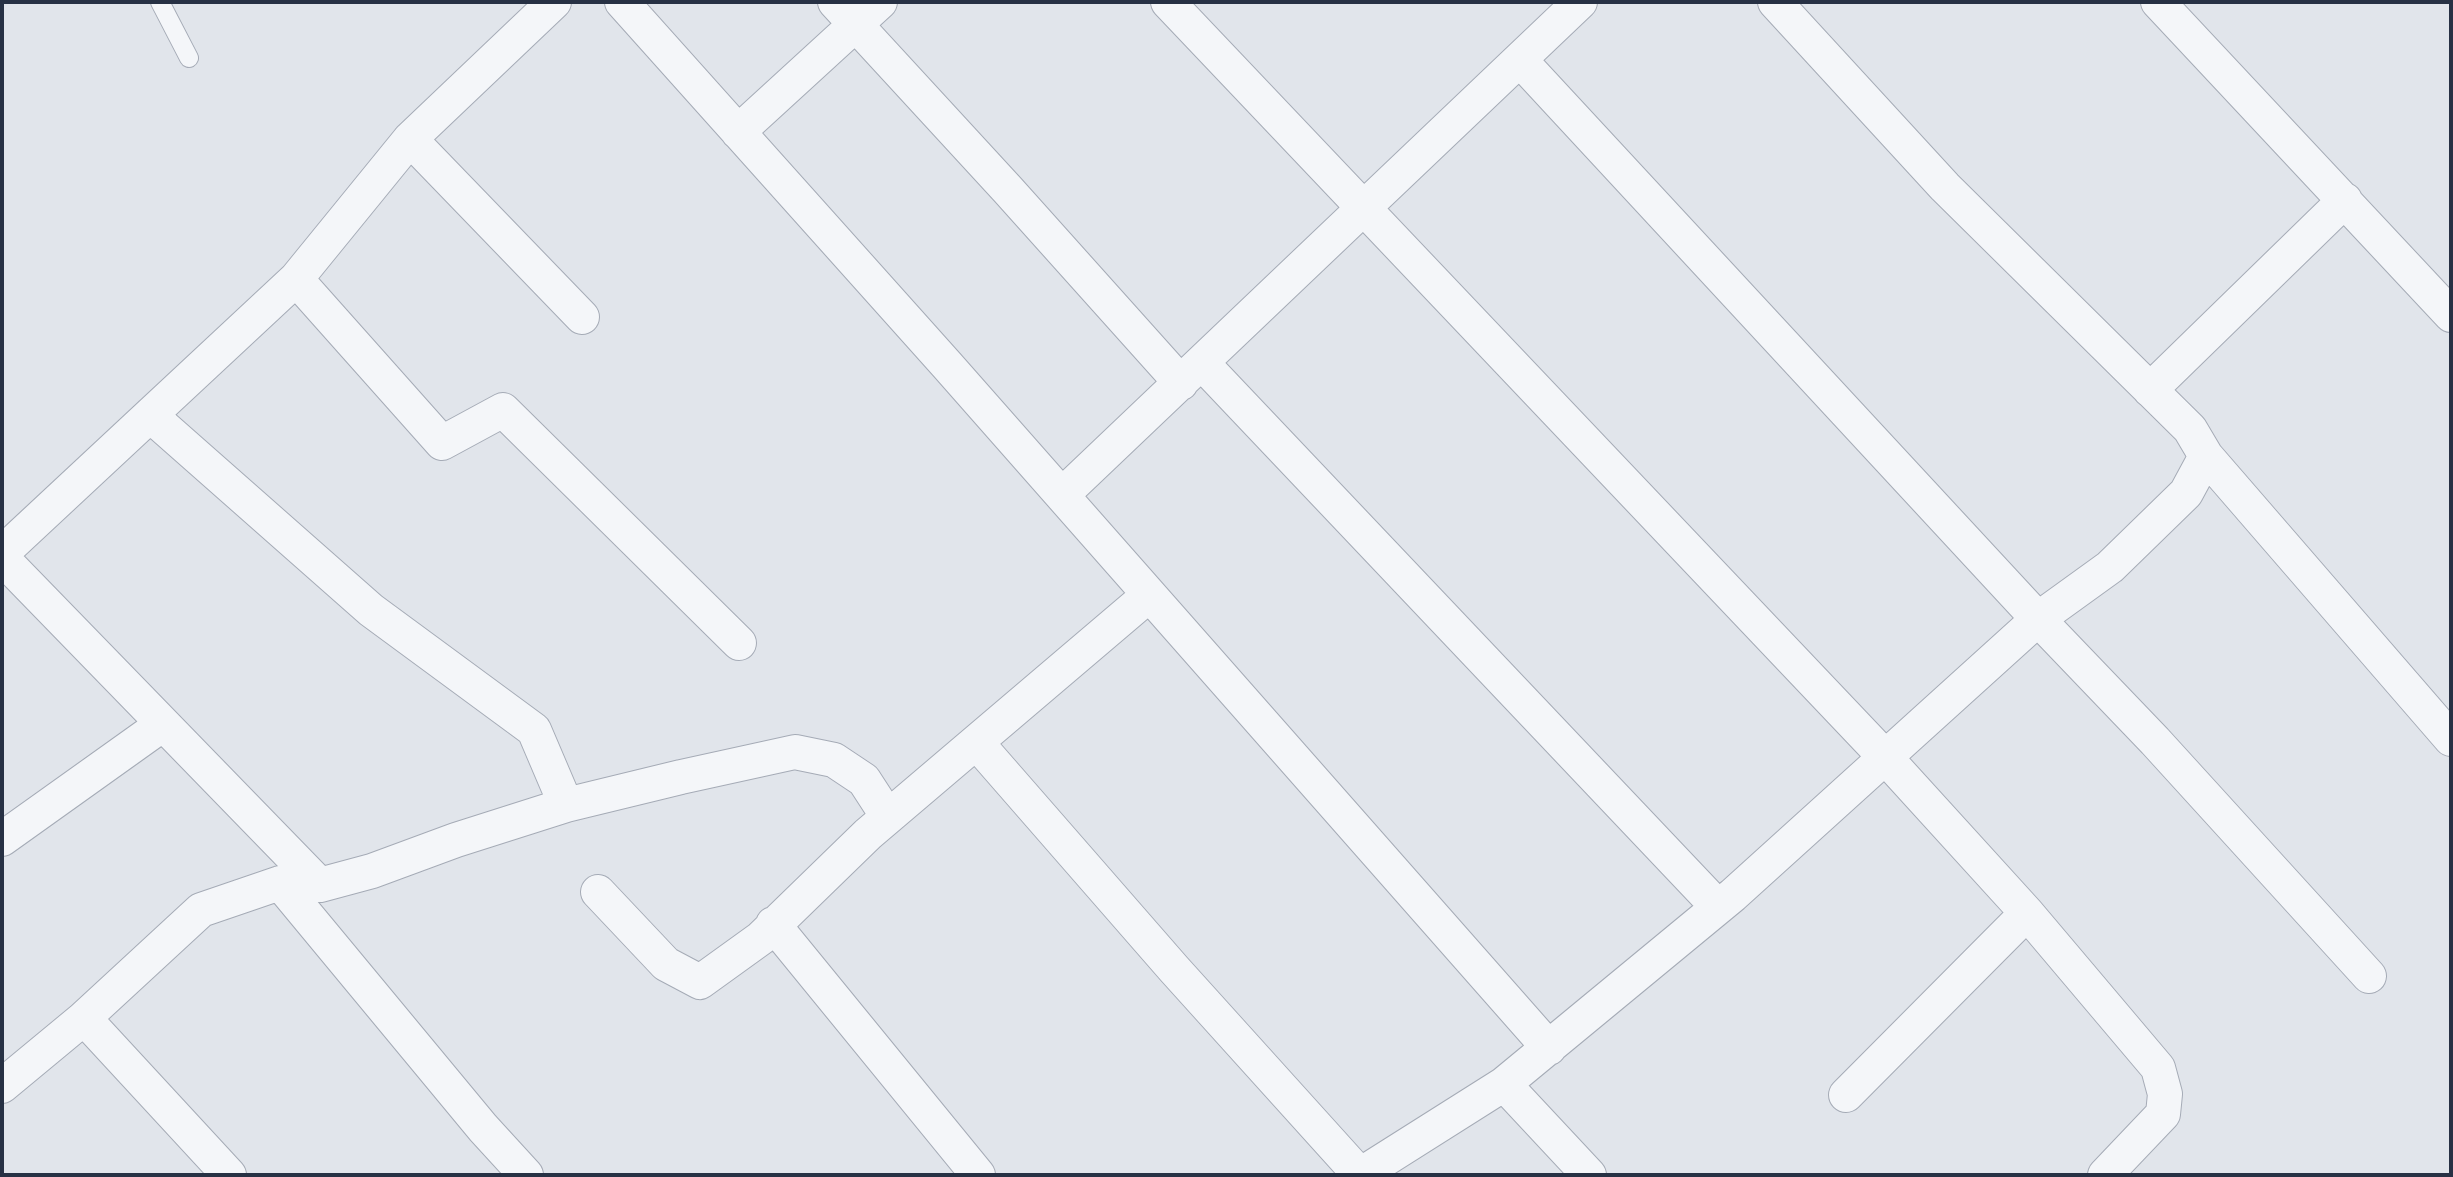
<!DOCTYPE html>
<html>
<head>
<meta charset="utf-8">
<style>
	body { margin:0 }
	#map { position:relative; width:2453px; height:1177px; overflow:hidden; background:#e1e5eb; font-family:Rubik,sans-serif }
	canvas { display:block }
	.frame { position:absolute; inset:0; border:4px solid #273144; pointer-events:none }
</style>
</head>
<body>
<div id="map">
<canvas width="2453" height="1177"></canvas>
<div class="frame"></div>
</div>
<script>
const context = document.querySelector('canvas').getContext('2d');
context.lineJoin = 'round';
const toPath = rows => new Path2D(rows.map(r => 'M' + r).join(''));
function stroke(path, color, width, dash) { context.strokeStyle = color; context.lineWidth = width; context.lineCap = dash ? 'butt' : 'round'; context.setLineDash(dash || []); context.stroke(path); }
const lane = toPath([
	[160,2,189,58]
]);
const street = toPath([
	[622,2,947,365,1549,1048],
	[835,2,1008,190,1181,383],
	[1168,2,1885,757,2027,913,2158,1068,2165,1094,2163,1114,2105,1175],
	[2158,2,2451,315],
	[1520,60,2038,619,2155,741,2369,976],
	[738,132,880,2],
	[410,139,582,317],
	[296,279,442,443,503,410,739,643],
	[1202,363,1718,907],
	[2150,390,2345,200],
	[150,415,371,610,534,730,566,805],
	[2206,456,2451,739],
	[1062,495,1580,2],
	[2,553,296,279,410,139,554,2],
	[2,558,320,885],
	[976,742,1174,969,1360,1175],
	[2,839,163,724],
	[280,883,483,1128,526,1175],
	[598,892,666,964,700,982,761,938,868,834,1149,595],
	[773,924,978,1175],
	[84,1018,201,910,280,883,320,885,372,871,456,840,566,805,681,777,795,752,834,760,864,780,888,817],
	[1504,1084,1589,1175],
	[2,1086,84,1018,229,1175],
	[1846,1095,2027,913],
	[1360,1175,1504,1084,1733,895,2038,619,2110,567,2186,493,2206,456,2190,429,1945,187,1775,2]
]);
stroke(lane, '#a5abb6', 20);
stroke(street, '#a5abb6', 36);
stroke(lane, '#f4f6f9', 18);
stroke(street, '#f4f6f9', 34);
</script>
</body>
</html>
